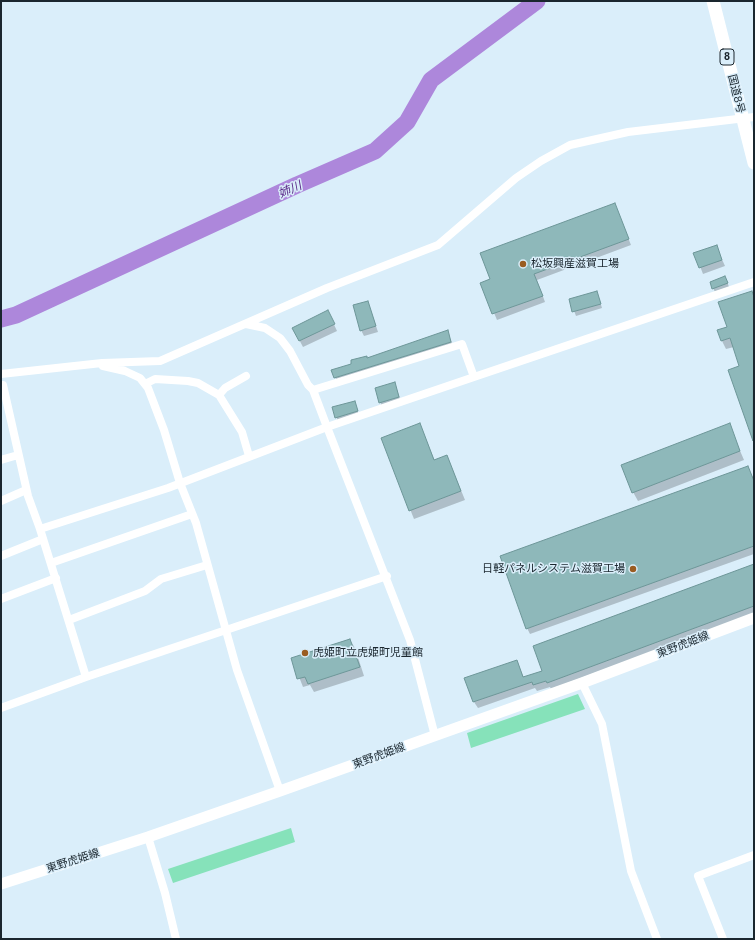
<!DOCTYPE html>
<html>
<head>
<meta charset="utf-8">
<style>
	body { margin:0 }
	#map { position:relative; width:755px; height:940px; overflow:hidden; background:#daeefa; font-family:"IBM Plex Sans",sans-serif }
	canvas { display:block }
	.frame { position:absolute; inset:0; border:2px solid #1a262e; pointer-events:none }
</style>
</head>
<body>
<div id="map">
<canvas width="755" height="940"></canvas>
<div class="frame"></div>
</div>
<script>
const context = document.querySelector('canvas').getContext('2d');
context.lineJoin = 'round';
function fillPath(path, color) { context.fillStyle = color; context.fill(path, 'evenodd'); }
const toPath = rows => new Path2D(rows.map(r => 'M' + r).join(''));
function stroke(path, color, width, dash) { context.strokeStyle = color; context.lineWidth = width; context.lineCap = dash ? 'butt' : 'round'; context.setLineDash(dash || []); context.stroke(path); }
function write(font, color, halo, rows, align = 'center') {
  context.font = font + ' "IBM Plex Sans","Noto Sans JP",sans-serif'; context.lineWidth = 3; context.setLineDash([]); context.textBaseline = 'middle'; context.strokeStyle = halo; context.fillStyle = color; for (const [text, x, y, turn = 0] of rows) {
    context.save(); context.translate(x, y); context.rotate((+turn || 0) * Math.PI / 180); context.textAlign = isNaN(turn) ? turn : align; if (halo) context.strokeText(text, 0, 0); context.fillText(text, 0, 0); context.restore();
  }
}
fillPath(toPath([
	[578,694,585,709,471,748,467,733],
	[291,828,295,842,173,883,168,869]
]), '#86e2ba');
fillPath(toPath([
	[615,205,631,245,537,280,545,302,497,320,482,284,491,280],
	[716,246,725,266,703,274,695,253],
	[727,281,729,287,715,292,713,288],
	[597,292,602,308,576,316,570,300],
	[751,292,754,296,754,438,750,431,741,367,734,347,726,349,722,341,728,328],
	[368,302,378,332,364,336,361,330],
	[331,318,337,331,303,347,293,328],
	[447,331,453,345,337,381,335,377,367,359],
	[395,384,401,401,382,407,376,389],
	[355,402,359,415,338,422,334,408],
	[420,425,435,461,447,456,465,500,414,519,382,439],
	[729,425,744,460,638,501,633,492],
	[748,467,754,480,754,554,530,634,527,628],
	[754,565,754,614,551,689,550,687,537,691,535,688,478,708,474,702,466,679,517,661,524,678,543,672],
	[350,640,355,648,364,676,314,692,310,685,303,687,292,659]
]), '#0003');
stroke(toPath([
	[1,319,16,315,297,185,375,151,407,122,431,80,537,1]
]), '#ad87db', 17);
const building = toPath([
	[615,203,629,239,534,274,543,296,492,314,480,283,490,279,480,253,615,203],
	[717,245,722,260,699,268,693,253,717,245],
	[725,276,728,283,712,289,710,282,725,276],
	[597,291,601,304,572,312,569,299,597,291],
	[752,291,754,297,753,441,728,370,739,366,730,338,721,341,717,330,727,327,718,302,752,291],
	[368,301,376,326,360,331,353,305,368,301],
	[328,310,335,324,299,341,292,328,328,310],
	[448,330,451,342,334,378,331,370,351,364,351,360,367,356,367,358,448,330],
	[395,382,399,397,379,403,375,388,395,382],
	[355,401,358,411,335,418,332,407,355,401],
	[420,423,434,460,447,455,461,491,409,511,381,438,420,423],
	[730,423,740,451,632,493,621,465,730,423],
	[748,466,754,481,754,546,526,629,500,556,748,466],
	[754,564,754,606,547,683,546,681,533,685,532,682,473,702,464,678,517,660,523,677,542,671,533,646,754,564],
	[350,639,360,667,308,684,305,677,297,679,291,658,350,639]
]);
fillPath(building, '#8eb8ba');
stroke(building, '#6d9698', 1);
stroke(toPath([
	[246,324,265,328,280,338,290,351,308,385,313,390,462,344,474,377,754,282],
	[103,366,125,371,140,378,148,388,164,430,180,483,196,523,237,670,280,791],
	[1,374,102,363,160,361,327,288,438,245,516,178,541,161,570,145,628,132,754,117],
	[246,376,225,388,219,395,242,432,249,456],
	[145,384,155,379,188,381,198,383,219,395],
	[1,385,3,385,28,496,40,529],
	[313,390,327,427,474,377],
	[1,460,18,455],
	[1,501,26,490],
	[1,556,43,539],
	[51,563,192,514],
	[1,599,56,578],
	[69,620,145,591,161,579,207,565],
	[86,677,40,529,168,488,327,427,410,640,435,736],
	[582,683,602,724,631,871,657,939],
	[1,708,86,677,387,576],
	[148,837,165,893,176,939],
	[723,939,698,876,754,855]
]), '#fff', 8);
stroke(toPath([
	[1,884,148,837,280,791,582,683,754,618]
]), '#fff', 11);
stroke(toPath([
	[713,1,754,163]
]), '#fff', 13);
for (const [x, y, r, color] of [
	[523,264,4,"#9a5c21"],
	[633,569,4,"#9a5c21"],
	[305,653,4,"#9a5c21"]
]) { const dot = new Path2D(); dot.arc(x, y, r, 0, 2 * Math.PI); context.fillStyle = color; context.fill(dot); stroke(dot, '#daeefa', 1.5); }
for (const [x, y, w] of [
	[727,57,14]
]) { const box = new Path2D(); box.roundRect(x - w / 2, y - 8, w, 16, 3); context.fillStyle = '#daeefa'; context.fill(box); stroke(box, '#1a262e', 1); }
write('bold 10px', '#1a262e', null, [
	["8",727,57]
]);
write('11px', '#1a262e', '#daeefa', [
	["国道8号",736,94,76],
	["東野虎姫線",683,645,-21],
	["東野虎姫線",379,756,-20],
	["東野虎姫線",73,861,-18]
]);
write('11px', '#1a262e', '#daeefa', [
	["松坂興産滋賀工場",531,264],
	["日軽パネルシステム滋賀工場",625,569,"right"],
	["虎姫町立虎姫町児童館",313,653]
], 'left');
write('italic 12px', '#5a2688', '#daeefa', [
	["姉川",290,190,-24]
]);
</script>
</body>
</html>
